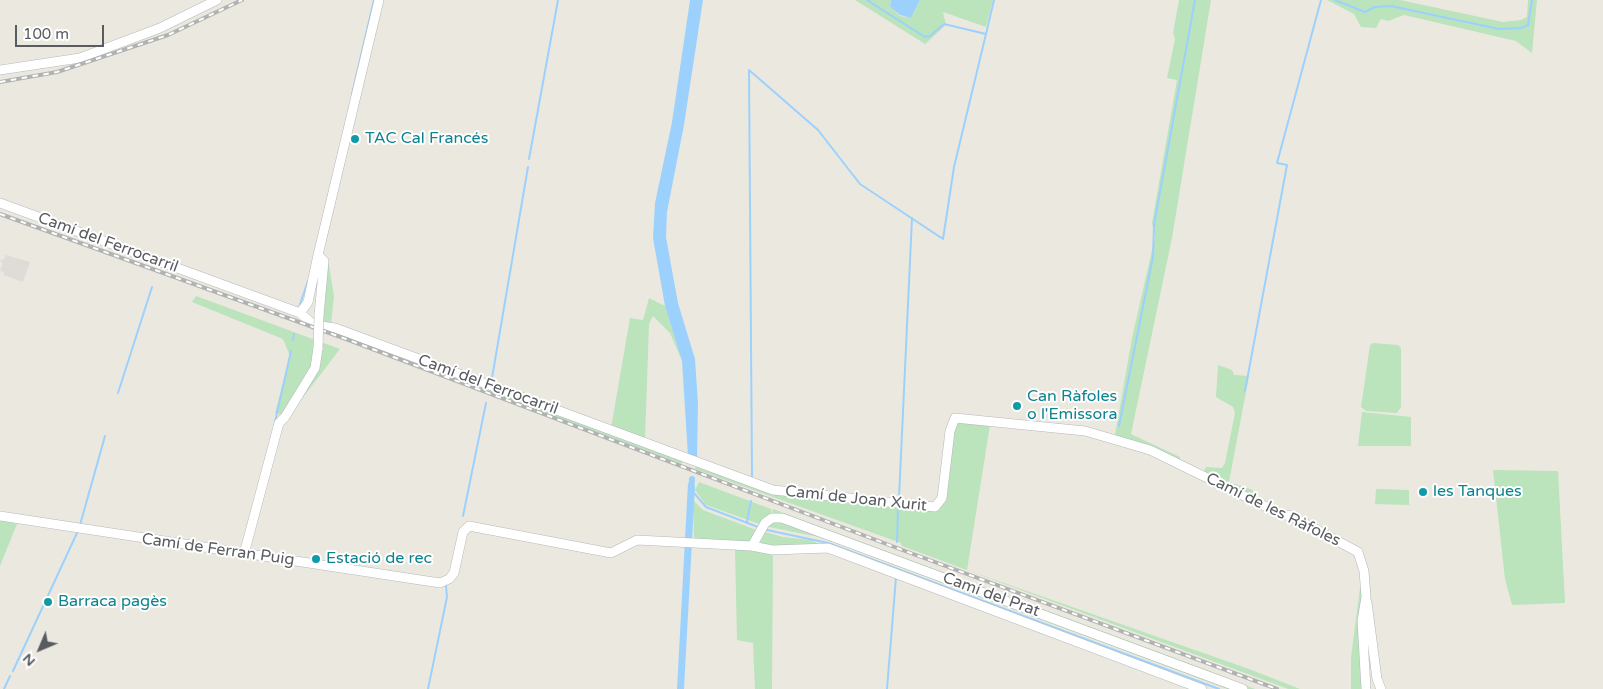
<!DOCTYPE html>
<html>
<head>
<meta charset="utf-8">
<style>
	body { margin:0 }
	#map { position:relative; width:1603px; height:689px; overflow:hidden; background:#ebe9df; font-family:"Varela Round",sans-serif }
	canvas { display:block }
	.north { position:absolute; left:15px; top:624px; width:50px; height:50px; -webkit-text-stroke:4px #fff; paint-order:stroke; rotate:225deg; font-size:14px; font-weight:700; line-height:20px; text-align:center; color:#585c60 }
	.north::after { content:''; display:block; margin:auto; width:18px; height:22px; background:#585c60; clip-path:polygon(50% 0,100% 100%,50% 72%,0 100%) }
	.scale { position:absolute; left:15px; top:25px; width:89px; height:22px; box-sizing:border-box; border:2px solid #585c60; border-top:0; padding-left:6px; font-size:15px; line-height:18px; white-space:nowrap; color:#585c60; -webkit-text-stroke:4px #fff; paint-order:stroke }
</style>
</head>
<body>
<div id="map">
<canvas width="1603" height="689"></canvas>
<div class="north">N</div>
<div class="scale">100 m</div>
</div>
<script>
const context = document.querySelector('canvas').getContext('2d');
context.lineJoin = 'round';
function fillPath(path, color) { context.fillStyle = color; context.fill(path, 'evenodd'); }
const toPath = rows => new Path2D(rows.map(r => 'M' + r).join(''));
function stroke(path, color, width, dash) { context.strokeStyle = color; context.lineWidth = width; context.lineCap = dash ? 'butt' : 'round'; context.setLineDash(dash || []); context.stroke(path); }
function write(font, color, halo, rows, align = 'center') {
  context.font = font + ' "Varela Round",sans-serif'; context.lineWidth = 4; context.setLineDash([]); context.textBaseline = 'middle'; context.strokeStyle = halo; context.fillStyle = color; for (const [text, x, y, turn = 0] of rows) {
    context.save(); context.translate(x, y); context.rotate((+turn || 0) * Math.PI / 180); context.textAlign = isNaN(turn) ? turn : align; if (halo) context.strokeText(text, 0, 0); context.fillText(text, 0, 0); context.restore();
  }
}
fillPath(toPath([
	[6,255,30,262,23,282,3,275,4,272,0,271,2,264,0,259,3,260]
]), '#dfdcd7');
fillPath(toPath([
	[855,0,891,0,890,3,894,10,900,16,911,18,920,0,993,0,986,27,943,12,946,25,925,44],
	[1179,0,1211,0,1172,238,1131,434,1180,457,1180,461,1115,435,1132,338,1155,237,1152,223,1177,80,1167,78,1175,39,1173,33],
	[1327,0,1400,0,1503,22,1521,20,1527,17,1528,0,1537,0,1532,53,1516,41,1404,15,1388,21,1381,19,1376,28,1361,27,1354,14],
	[328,259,334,296,331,324,322,325],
	[196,296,340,349,288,417,275,413,290,356,283,339,192,302],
	[649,298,665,306,682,361,670,333,653,316,649,324,645,440,611,428,630,318,643,320],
	[338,331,684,460,681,464,330,332],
	[1373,343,1398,345,1401,348,1401,407,1397,413,1366,411,1361,407,1370,345],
	[1218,365,1232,370,1234,375,1249,376,1229,482,1253,490,1253,495,1204,472,1206,467,1222,468,1225,463,1235,413,1233,407,1216,397],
	[1362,412,1411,417,1411,446,1358,446],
	[961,419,990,425,967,570,1249,669,1300,689,1288,689,902,546,901,543,695,469,696,465,774,492,936,509,945,503,953,424],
	[1493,470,1558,471,1565,603,1512,605,1505,579],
	[699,482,771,509,772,516,762,525,706,505,695,490],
	[1376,489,1409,490,1409,505,1375,504],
	[693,500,703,510,759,531,749,543,694,540],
	[773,509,1207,670,1255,689,1248,689,958,581,1237,689,1227,689,819,537,769,527],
	[0,520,17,524,0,566],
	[765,532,783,537,811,540,819,544,773,547,759,545],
	[735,549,773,554,772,689,755,689,753,643,737,640],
	[1362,573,1362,689,1351,689,1351,657]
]), '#bbe3bc');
fillPath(toPath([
	[690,0,703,0,684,125,667,212,666,237,678,303,695,359,698,404,697,460,688,456,682,361,665,306,653,238,655,203,672,122],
	[891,0,920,0,911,18,900,15,894,10,890,6],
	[688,483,695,486,684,689,677,689]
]), '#9dd1fd');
stroke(toPath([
	[1335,0,1365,12,1375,7,1391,6,1499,29,1521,28,1528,25,1532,0],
	[986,34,994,0],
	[352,94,374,0],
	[529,159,558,0],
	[299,307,308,281],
	[293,340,294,334],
	[492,378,528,167],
	[1245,391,1287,165,1277,163,1321,0],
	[118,393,152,287],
	[275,422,291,351],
	[1119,426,1153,257,1154,225,1195,0],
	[752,476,749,70,818,130,860,184,943,239,954,167,986,34,944,24,930,36,925,37,867,0],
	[694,493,706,507,758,527],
	[899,498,912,218],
	[463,516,486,403],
	[747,522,751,501],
	[80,525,105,436],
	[767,530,828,543,1219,689],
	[897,542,898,508],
	[13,671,77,533],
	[4,689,10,676],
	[428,689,447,597,446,586],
	[887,689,896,577]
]), '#9dd1fd', 2);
stroke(toPath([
	[691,493,692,479]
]), '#9dd1fd', 6);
const minor = toPath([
	[0,70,80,58,160,28,217,0],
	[0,203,300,313,314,325,335,328,773,490,935,507,942,498,950,431,955,418,1085,431,1150,450,1281,514,1291,516,1358,552,1364,571,1366,597,1362,621,1366,689],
	[300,313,308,302,318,255],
	[319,315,324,261,318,255,379,0],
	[0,516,440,583,449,579,454,573,463,532,469,526,611,553,637,540,752,546,772,550,828,548,1202,689],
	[752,546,765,523,772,518,782,518,1243,689],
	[244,554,279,423,285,417,315,368,318,348],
	[1367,602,1377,679,1381,689]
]);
stroke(minor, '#b5b7bc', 10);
stroke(minor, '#fff', 9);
const rail = toPath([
	[0,82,57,72,168,35,242,0],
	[0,214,346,339,897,548,1277,689]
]);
stroke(rail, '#b1b2b2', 4);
stroke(rail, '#fff', 2, [5.5]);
const minorBridge = toPath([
	[318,348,319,315]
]);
stroke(minorBridge, '#b5b7bc', 10, []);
stroke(minorBridge, '#fff', 9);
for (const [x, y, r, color] of [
	[355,139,5,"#0f9aa8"],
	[1017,406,5,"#0f9aa8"],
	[1423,492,5,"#0f9aa8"],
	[316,559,5,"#0f9aa8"],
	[48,602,5,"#0f9aa8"]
]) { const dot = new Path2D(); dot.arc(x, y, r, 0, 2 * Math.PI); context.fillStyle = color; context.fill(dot); stroke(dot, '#fff', 2); }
write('16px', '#0d838f', '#fff', [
	["TAC Cal Francés",365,139],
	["Can Ràfoles",1027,397],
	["o l'Emissora",1027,415],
	["les Tanques",1433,492],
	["Estació de rec",326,559],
	["Barraca pagès",58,602]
], 'left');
write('16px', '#585c60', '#fff', [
	["Camí del Ferrocarril",108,243,20],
	["Camí del Ferrocarril",488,385,20],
	["Camí de Joan Xurit",856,499,6],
	["Camí de les Ràfoles",1273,510,26],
	["Camí de Ferran Puig",218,550,8],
	["Camí del Prat",991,595,20]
]);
</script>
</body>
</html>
